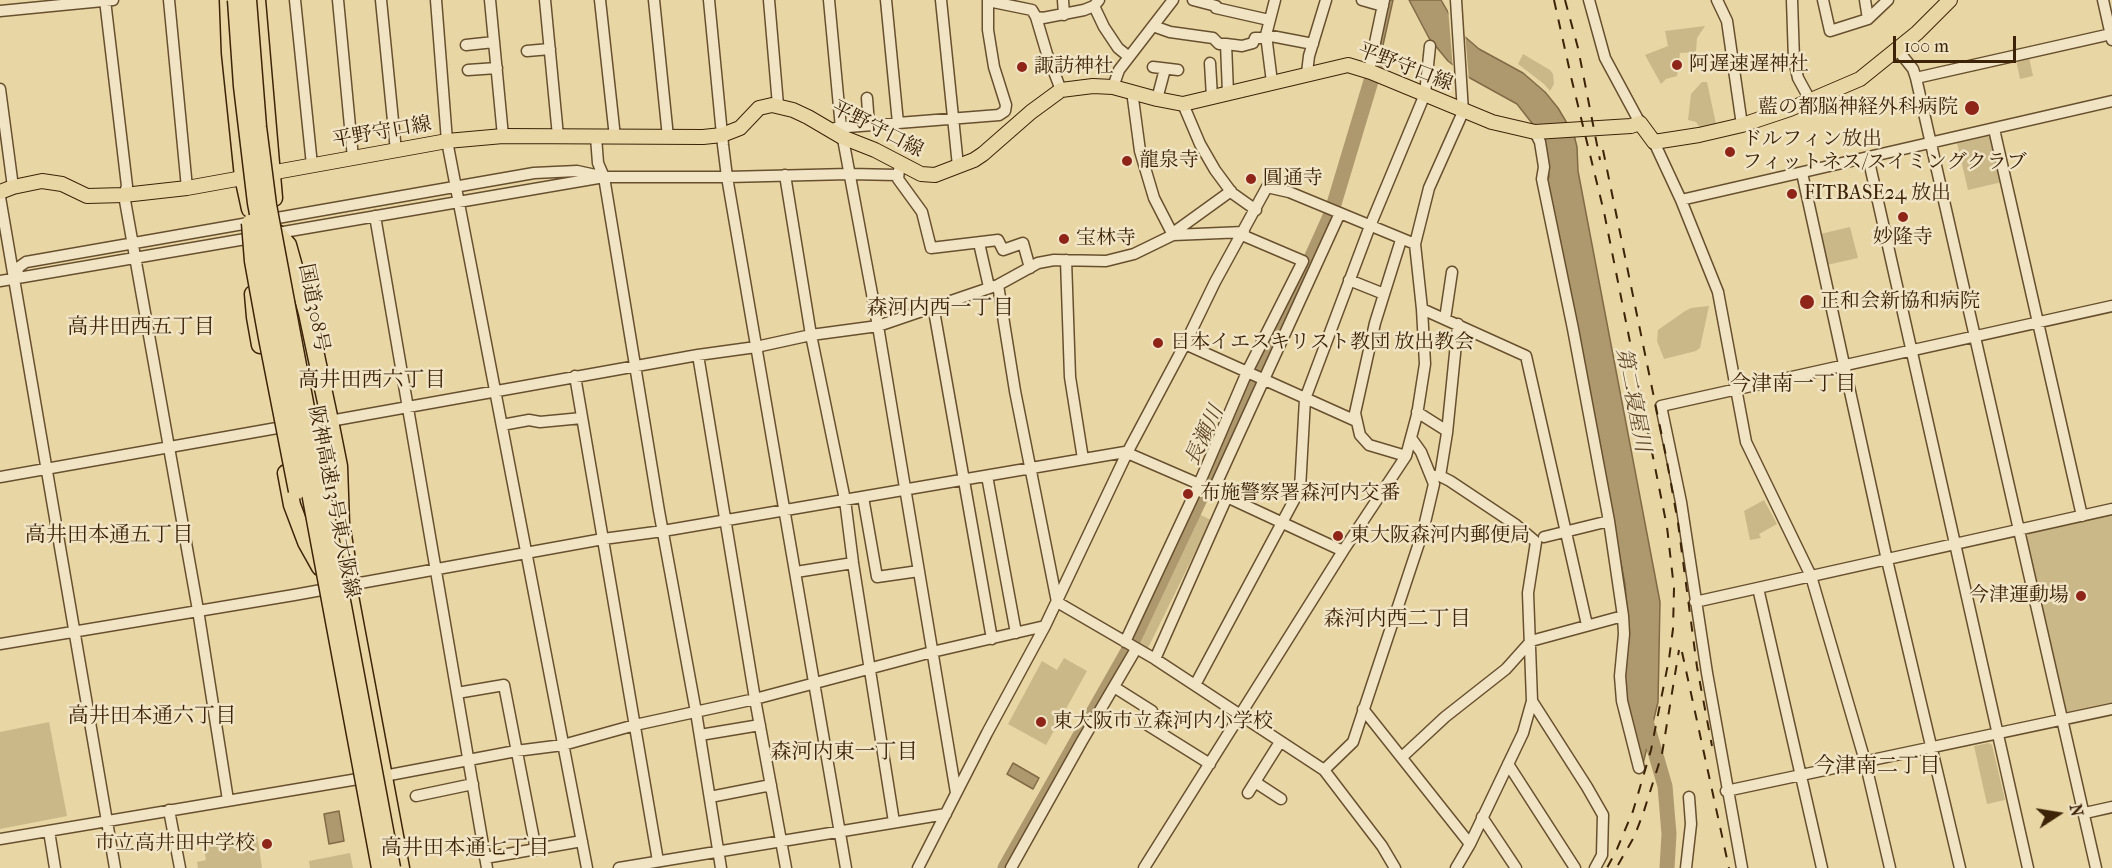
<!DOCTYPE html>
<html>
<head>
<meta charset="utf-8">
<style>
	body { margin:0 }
	#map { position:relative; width:2112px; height:868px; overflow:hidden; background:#e8d6a4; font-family:"IM FELL French Canon",serif }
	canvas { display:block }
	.north { position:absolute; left:2028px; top:784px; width:60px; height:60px; -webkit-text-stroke:4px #f0e4c4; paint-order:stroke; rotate:78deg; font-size:16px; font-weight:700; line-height:24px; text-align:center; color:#3d2308 }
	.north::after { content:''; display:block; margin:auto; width:21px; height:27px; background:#3d2308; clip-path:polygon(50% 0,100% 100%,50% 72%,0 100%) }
	.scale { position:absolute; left:1893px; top:36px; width:123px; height:27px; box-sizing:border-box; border:3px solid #3d2308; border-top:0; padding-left:8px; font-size:18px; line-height:21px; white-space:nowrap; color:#3d2308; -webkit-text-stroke:4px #f0e4c4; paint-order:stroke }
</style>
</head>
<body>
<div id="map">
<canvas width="2112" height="868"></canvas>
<div class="north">N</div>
<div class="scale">100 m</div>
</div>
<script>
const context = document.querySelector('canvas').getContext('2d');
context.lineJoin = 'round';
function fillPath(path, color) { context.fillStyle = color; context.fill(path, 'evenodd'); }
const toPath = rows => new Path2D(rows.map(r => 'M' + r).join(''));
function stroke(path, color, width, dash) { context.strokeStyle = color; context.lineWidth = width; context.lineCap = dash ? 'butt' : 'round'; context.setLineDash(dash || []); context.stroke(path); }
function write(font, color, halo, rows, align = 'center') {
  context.font = font + ' "IM FELL French Canon","Noto Serif JP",serif'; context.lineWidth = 5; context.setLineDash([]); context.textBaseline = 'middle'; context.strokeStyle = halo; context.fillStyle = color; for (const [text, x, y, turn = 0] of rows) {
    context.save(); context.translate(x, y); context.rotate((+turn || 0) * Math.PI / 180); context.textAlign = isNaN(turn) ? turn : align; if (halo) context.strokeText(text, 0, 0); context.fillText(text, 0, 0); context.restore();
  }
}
fillPath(toPath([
	[1705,26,1697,38,1696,52,1680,53,1677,76,1666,79,1661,84,1645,55,1668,46,1665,31],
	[1523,54,1550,70,1553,74,1554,84,1550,91,1544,84,1518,64],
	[2029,57,2033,76,2020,79,2016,60],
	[1702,82,1707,82,1716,124,1700,128,1696,122,1688,120,1691,94],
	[1991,135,2002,182,1968,190,1957,143],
	[1850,227,1858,258,1827,265,1820,234],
	[1709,306,1700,348,1696,351,1664,359,1657,341,1658,330,1685,311,1691,308],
	[1764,500,1777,524,1759,534,1761,538,1750,540,1744,511],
	[1199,514,1211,520,1148,648,1136,642],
	[2112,516,2112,704,2069,714,2065,711,2026,538,2029,534],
	[1064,658,1087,671,1046,745,1008,724,1042,661,1057,670],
	[49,722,67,816,0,829,0,732],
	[1989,743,1992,745,2005,800,1987,804,1974,746],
	[257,834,262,868,198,868,197,862,206,860,203,843],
	[350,853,353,868,310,868,309,861]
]), '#cbb889');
const water = toPath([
	[1387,0,1393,0,1377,72,1372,70,1387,0],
	[1409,0,1441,0,1456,26,1464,36,1479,49,1523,73,1545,92,1558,108,1574,135,1577,147,1578,171,1660,602,1658,702,1642,768,1626,706,1625,681,1628,618,1625,584,1547,181,1549,177,1548,166,1535,127,1517,104,1470,78,1448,61,1429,38,1409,0],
	[1013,763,1039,778,1033,789,1007,774,1013,763],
	[339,811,344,841,329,844,324,814,339,811]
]);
fillPath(water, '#ae996f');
stroke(water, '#816a46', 1.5);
fillPath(toPath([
	[1448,8,1465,32,1469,81,1453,69]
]), '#e8d6a4');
stroke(toPath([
	[1646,721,1665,786,1669,834,1667,868],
	[1005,868,1128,651,1259,374,1331,214,1377,61]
]), '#ae996f', 15);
const minor = toPath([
	[105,0,127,186,124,195,198,610,228,800],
	[169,0,187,188],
	[295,0,312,165],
	[338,0,353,158],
	[381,0,396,151],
	[436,0,447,141,587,868],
	[490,0,503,136],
	[545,0,558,136],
	[600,0,615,137],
	[654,0,668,137],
	[709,0,723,145,727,177,846,868],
	[769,0,778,105],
	[829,0,841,128,878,326,956,793],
	[886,0,898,123],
	[941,0,958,166],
	[1063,0,1064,15],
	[1193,0,1216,6,1216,8,1269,20],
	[1362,0,1383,6],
	[1589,0,1605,58,1640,123],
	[1717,0,1727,21,1742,125],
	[1792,0,1794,60,1798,78,1810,100],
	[1823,0,1830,31,1868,19,1888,0],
	[1865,0,1868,19],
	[2103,0,2112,40],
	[988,1,1032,10,1036,17,1043,18,1084,10,1094,6,1099,0],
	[1094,6,1104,27,1118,48,1129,57],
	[0,11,113,0],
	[1036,17,1047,54,1061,90],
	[1153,26,1170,32,1213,38,1219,44,1226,44,1242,46,1253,43,1255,38,1268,38],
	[1266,35,1313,44],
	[1226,44,1228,93],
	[466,45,494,42],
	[1897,49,1913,69,1916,78,2096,868],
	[527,51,550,49],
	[1210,63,1212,97],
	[1153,67,1178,70],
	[468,70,497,68],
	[1369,71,1384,0],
	[1307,73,1309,56,1326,0],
	[1916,78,2111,34],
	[1272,82,1266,35,1275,0],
	[1113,87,1119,70,1173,0],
	[0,89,13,187],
	[1132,91,1140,151,1154,198,1173,235],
	[867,98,869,125],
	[1157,99,1165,69],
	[1183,104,1200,144,1215,170,1232,193,1256,210],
	[835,128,999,115,1005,111,1006,105,994,67,988,30,988,0],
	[1994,129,2082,516],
	[1535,132,1540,142,1544,167,1542,179,1573,329,1609,521,1623,616,1624,634,1620,676,1622,701,1639,768],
	[596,137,598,163,604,177,659,511,696,712,721,868],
	[1654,142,1681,200,1718,292,1746,442,1811,576,1865,761,1890,868],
	[1868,157,2028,868],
	[899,170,898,179,922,212,931,248,998,240,1003,250,1023,243,1030,268],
	[1802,173,1887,560,1960,868],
	[785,175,811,335,845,500,853,563,894,822],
	[0,197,115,868],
	[1681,200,2112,101],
	[375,216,487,868],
	[272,234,604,177,727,177,849,174,897,175],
	[1173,235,1244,232],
	[1401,240,1375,323,1355,413,1360,435,1369,445,1406,456],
	[979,243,989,287],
	[1066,260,1070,377,1083,459],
	[14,279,19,267,26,262,534,173,577,171,600,176],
	[1349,280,1384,294],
	[0,281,257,237],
	[998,285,1015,391,1057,602,1155,659,1324,770,1382,846,1395,868],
	[933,305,992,639],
	[1422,309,1526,356,1587,625],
	[1445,319,1452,272],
	[1185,344,1356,421],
	[698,355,755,699,786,868],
	[575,376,658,861],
	[1417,412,1447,431],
	[330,421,698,355,756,347,811,335,878,326,998,285,1038,263,1054,260,1106,261,1134,254,1173,235,1177,230,1231,191],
	[502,425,529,420,540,422,582,418],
	[987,476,1016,633],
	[1434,476,1440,476,1450,481,1516,525,1536,542],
	[1440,476,1447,433,1458,324],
	[0,477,277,428],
	[1213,491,1340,213],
	[863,497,877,577,919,571],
	[1544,537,1609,521],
	[796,572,853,563],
	[1758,588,1822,868],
	[1695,602,2112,509],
	[1125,642,1199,484,1247,372,1303,261,1242,235],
	[0,644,294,595,603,539,663,531,1125,452,1199,484,1343,551],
	[1155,659,1227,497],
	[1195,685,1300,489,1305,399,1370,226,1425,94,1430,46],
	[1114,687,1152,711,1146,724,1210,764],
	[457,693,504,685,536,850],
	[1532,701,1587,787,1603,815,1602,855,1595,868],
	[1363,709,1470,844],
	[700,735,760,725],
	[1402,757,1445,717,1506,669,1531,641,1623,616],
	[1508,764,1575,868],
	[1324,770,1353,742,1423,531,1434,484,1421,452,1411,438],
	[384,776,516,751,563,745,635,725,755,699,932,652,1045,626],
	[1255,782,1281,799],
	[1726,791,2112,709],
	[1248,793,1280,742],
	[416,796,473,784],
	[710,797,771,785],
	[169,810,180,868],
	[2085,813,2112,807],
	[1482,817,1516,868],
	[49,831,55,868],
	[0,839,358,779],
	[485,858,582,841],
	[619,868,946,814],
	[918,868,987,733,1045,626,1127,453,1185,344,1215,282,1267,187,1289,192,1415,244],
	[1011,868,1082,741,1136,649],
	[1144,868,1343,551,1406,456,1417,415,1425,364,1422,309,1415,244,1429,188,1463,112,1456,0],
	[1456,868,1470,844,1523,733,1532,701,1528,593,1536,542],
	[1686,868,1691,824,1689,797],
	[1742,868,1707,673,1681,502,1661,406,2112,306]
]);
const major = toPath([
	[0,192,13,187,42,181,62,184,87,196,124,195,187,188,447,141,503,136,703,137,722,135,740,128,759,108,772,105,793,110,808,117,842,137,875,150,921,174,935,175,974,160,983,154,1031,112,1061,90,1093,86,1113,87,1157,99,1183,104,1348,65,1371,72,1492,122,1535,132,1631,126,1640,123,1654,142,1699,135,1742,125,1790,109,1860,79,1917,33,1950,0]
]);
const highway = toPath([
	[228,0,230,53,243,177,250,209],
	[257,0,274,198],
	[277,233,288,245,307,313,330,421,339,466,341,523,348,566],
	[253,294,255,317,260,345],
	[286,473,292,505,306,542,320,567],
	[341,557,348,585,401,868]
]);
stroke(minor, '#68502f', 13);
stroke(major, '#3d2308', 16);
stroke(highway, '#3d2308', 19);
stroke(minor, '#f0e4c4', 10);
stroke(major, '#e8d6a4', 14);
stroke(highway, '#e8d6a4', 16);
stroke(toPath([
	[1554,0,1572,81,1604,212,1667,527,1674,588,1673,629,1669,659,1651,750,1633,811,1617,849,1607,868],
	[1565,0,1578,48,1600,160],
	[1603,150,1666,456,1678,523,1697,667,1712,746],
	[1682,652,1729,868],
	[1618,865,1634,837,1643,814,1662,754,1679,650]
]), '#3d2308', 2, [10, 10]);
const highwayBridge = toPath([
	[236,0,242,86,256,203,380,868],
	[248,0,258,127,268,205,392,868],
	[250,223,253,261,267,338,297,491]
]);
stroke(highwayBridge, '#3d2308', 19, []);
stroke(highwayBridge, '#e8d6a4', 16);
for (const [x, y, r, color] of [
	[1677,65,6,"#8f2418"],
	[1022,67,6,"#8f2418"],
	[1972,108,8,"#8f2418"],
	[1730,152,6,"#8f2418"],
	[1127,161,6,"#8f2418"],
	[1251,179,6,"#8f2418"],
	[1792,194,6,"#8f2418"],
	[1903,217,6,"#8f2418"],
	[1064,239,6,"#8f2418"],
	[1807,302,8,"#8f2418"],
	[1158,343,6,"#8f2418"],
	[1188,494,6,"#8f2418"],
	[1338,536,6,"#8f2418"],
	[2081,596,6,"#8f2418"],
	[1041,722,6,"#8f2418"],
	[267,844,6,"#8f2418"]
]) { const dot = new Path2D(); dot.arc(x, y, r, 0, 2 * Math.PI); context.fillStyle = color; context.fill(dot); stroke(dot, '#f0e4c4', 2); }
write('20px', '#3d2308', '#f0e4c4', [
	["阿遅速遅神社",1689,65],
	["諏訪神社",1034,67],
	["藍の都脳神経外科病院",1958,108,"right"],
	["ドルフィン放出",1742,140],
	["フィットネス/スイミングクラブ",1742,163],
	["龍泉寺",1139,161],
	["圓通寺",1263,179],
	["FITBASE24 放出",1804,194],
	["妙隆寺",1903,238,"center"],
	["宝林寺",1076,239],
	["正和会新協和病院",1820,302],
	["日本イエスキリスト教団 放出教会",1170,343],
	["布施警察署森河内交番",1200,494],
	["東大阪森河内郵便局",1350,536],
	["今津運動場",2069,596,"right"],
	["東大阪市立森河内小学校",1053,722],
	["市立高井田中学校",255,844,"right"]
], 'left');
write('20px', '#3d2308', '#f0e4c4', [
	["平野守口線",1405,68,21],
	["平野守口線",877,130,27],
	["平野守口線",382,133,-10],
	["国道308号",313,308,79],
	["阪神高速13号東大阪線",333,502,79]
]);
write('21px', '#3d2308', '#f0e4c4', [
	["森河内西一丁目",940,309],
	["高井田西五丁目",141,328],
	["高井田西六丁目",372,381],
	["今津南一丁目",1793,385],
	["高井田本通五丁目",109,536],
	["森河内西二丁目",1397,620],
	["高井田本通六丁目",152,717],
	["森河内東一丁目",844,753],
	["今津南二丁目",1877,767],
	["高井田本通七丁目",465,849]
]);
write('italic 21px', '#5f4627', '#f0e4c4', [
	["第二寝屋川",1632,400,79],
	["長瀬川",1205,436,-65]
]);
</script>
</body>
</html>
